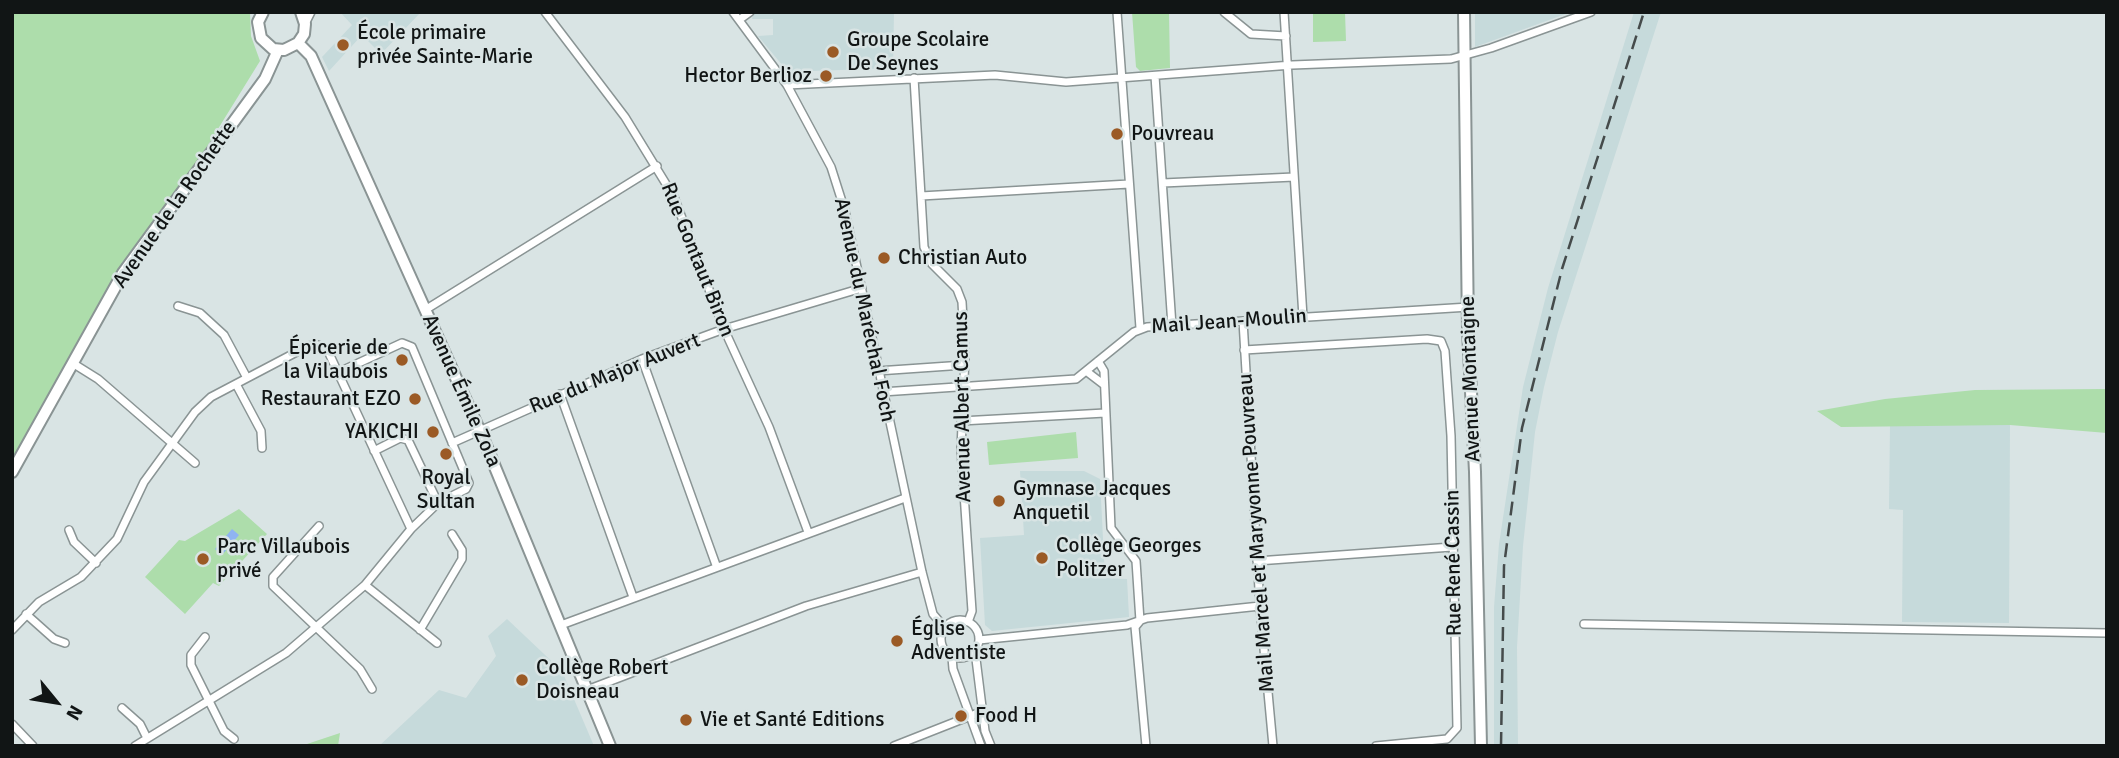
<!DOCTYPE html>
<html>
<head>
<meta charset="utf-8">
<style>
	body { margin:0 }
	#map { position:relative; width:2119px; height:758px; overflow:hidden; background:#d9e4e4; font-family:Signika,sans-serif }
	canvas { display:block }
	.frame { position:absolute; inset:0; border:14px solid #111515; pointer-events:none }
	.north { position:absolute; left:21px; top:667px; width:70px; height:70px; -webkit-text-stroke:5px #d9e4e4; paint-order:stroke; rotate:120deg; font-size:19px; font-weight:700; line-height:28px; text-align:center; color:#111515 }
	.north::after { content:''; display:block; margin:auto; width:24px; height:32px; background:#111515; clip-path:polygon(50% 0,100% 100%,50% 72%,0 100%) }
</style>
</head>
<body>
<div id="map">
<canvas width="2119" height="758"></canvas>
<div class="frame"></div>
<div class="north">N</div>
</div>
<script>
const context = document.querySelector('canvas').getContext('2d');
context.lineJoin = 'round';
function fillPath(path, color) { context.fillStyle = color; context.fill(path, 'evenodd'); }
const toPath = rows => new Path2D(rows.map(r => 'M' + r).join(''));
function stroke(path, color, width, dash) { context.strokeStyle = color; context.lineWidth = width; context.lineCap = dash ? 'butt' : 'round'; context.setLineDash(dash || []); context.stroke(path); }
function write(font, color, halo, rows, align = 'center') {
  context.font = font + ' Signika,sans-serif'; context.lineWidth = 5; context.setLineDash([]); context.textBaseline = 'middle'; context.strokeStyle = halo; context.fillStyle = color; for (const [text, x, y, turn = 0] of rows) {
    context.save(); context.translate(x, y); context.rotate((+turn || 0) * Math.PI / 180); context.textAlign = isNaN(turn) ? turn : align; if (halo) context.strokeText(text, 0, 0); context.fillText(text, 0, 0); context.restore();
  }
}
fillPath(toPath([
	[340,12,421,12,381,54,362,35,329,71,322,57,352,25],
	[754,12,894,12,893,68,788,72,758,36,773,35,773,19,752,19],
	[1475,12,1571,12,1475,47],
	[1634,12,1661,12,1558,332,1544,387,1535,432,1523,546,1517,647,1518,746,1494,746,1494,607,1499,544,1523,387,1548,288],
	[1890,425,2010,425,2009,623,1902,622,1903,510,1889,509],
	[1020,471,1084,471,1100,479,1105,578,1127,579,1129,617,992,631,985,625,980,538,1024,535],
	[507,619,562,671,594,746,379,746,439,690,466,698,496,656,488,636]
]), '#c6dadb');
fillPath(toPath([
	[12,12,250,12,251,36,260,61,12,462],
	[1132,12,1169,12,1170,68,1140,71,1136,67],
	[1313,12,1345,12,1346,41,1313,42],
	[2107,389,2107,433,2010,425,1841,427,1817,411,1885,399,1975,390],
	[1076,432,1078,458,989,465,987,442],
	[239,509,267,534,219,586,213,583,185,614,145,577,179,540,185,541],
	[340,733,338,746,301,746]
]), '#adddab');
fillPath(toPath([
	[232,529,239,535,222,555,215,549]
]), '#8fb4f2');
const minor = toPath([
	[545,12,625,117,674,197,724,329,769,427,808,532],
	[733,12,787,85,831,167,845,211,922,572,933,614,945,628],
	[1117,12,1140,328],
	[1224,12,1251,34,1286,36],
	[1284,12,1303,317],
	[739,20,750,12],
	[305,24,311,12],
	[1155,76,1172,326],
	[914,78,924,247,932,264,957,289,962,302,965,356,961,449,972,611,968,622],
	[787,85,995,75,1066,82,1292,65,1451,59,1491,48,1591,12],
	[1163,183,1294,177],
	[921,196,1129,184],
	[178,306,200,313,224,335,247,378],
	[425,310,657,166],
	[1243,321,1260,606,1273,746],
	[1244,350,1427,339,1441,341,1445,351,1451,436,1457,728,1447,739,1376,746],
	[642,359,716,565],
	[1098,361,1104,371,1111,528,1136,561,1140,621,1135,627,1146,746],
	[74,364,98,379,195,463],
	[877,371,964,365],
	[1086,371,1103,384],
	[339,372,402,343,412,347,469,483,466,489,438,503,411,529],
	[236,384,261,431,262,448],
	[882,392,1076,379,1134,332,1147,327,1469,307],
	[560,394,633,597],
	[961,421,1105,413],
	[452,443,642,359,724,329,862,288],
	[374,451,400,438,408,440,438,503],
	[319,526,273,577,273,586,360,669,372,689],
	[69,530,74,542,96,563],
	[1257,561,1452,547],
	[365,585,437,643],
	[26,614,54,639,65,643],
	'941 639a19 19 0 1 1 38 0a19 19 0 1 1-38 0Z',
	[1584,624,2107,633],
	[561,625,905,498],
	[12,630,39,602,81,577,117,539,144,482,195,412,211,397,308,346,318,345,327,349,411,529,365,585,286,653,135,746],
	[420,630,462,559,462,550,452,534],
	[205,637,191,655,191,665,224,731,234,739],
	[979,640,1127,625,1147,618,1260,606],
	[975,651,985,731,991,746],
	[952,657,953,669,981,746],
	[587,690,806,606,922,572],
	[122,708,140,724,147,738],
	[12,724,33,746],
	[894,746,983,711]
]);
const secondary = toPath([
	[263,12,258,22,261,38,273,49,284,50,298,43,304,34,305,24,301,12],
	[298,43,311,56,483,438,610,746],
	[12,472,123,273,265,79,278,50]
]);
const primary = toPath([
	[1464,12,1468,331,1475,472,1481,746]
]);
stroke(minor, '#8a9494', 10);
stroke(secondary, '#8a9494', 14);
stroke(primary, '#8a9494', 14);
stroke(minor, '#fff', 7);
stroke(secondary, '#fff', 10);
stroke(primary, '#fff', 10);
stroke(toPath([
	[1501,746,1504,566,1522,428,1562,269,1644,12]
]), '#454b4b', 2.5, [14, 7]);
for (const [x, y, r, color] of [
	[343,45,7,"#9b5a25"],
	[833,52,7,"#9b5a25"],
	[826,76,7,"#9b5a25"],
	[1117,134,7,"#9b5a25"],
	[884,258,7,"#9b5a25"],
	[402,360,7,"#9b5a25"],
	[415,399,7,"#9b5a25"],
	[433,432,7,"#9b5a25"],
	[446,454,7,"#9b5a25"],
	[999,501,7,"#9b5a25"],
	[1042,558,7,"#9b5a25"],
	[203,559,7,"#9b5a25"],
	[897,641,7,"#9b5a25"],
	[522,680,7,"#9b5a25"],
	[961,716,7,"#9b5a25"],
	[686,720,7,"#9b5a25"]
]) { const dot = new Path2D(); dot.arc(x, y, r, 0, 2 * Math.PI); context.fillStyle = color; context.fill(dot); stroke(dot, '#d9e4e4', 2.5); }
write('21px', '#111515', '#d9e4e4', [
	["École primaire",357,33],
	["privée Sainte-Marie",357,57],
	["Groupe Scolaire",847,40],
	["De Seynes",847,64],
	["Hector Berlioz",812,76,"right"],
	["Pouvreau",1131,134],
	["Christian Auto",898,258],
	["Épicerie de",388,348,"right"],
	["la Vilaubois",388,372,"right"],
	["Restaurant EZO",401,399,"right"],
	["YAKICHI",419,432,"right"],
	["Royal",446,478,"center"],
	["Sultan",446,502,"center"],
	["Gymnase Jacques",1013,489],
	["Anquetil",1013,513],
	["Collège Georges",1056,546],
	["Politzer",1056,570],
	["Parc Villaubois",217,547],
	["privé",217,571],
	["Église",911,629],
	["Adventiste",911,653],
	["Collège Robert",536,668],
	["Doisneau",536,692],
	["Food H",975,716],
	["Vie et Santé Editions",700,720]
], 'left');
write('21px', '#111515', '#d9e4e4', [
	["Avenue de la Rochette",175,205,-55],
	["Rue Gontaut Biron",697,260,68],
	["Avenue du Maréchal Foch",864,310,78],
	["Mail Jean-Moulin",1229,322,-4],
	["Rue du Major Auvert",615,374,-22],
	["Avenue Montaigne",1471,379,-92],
	["Avenue Émile Zola",461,391,66],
	["Avenue Albert Camus",963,407,-91],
	["Mail Marcel et Maryvonne Pouvreau",1257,533,-94],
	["Rue René Cassin",1454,563,-91]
]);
</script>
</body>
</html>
